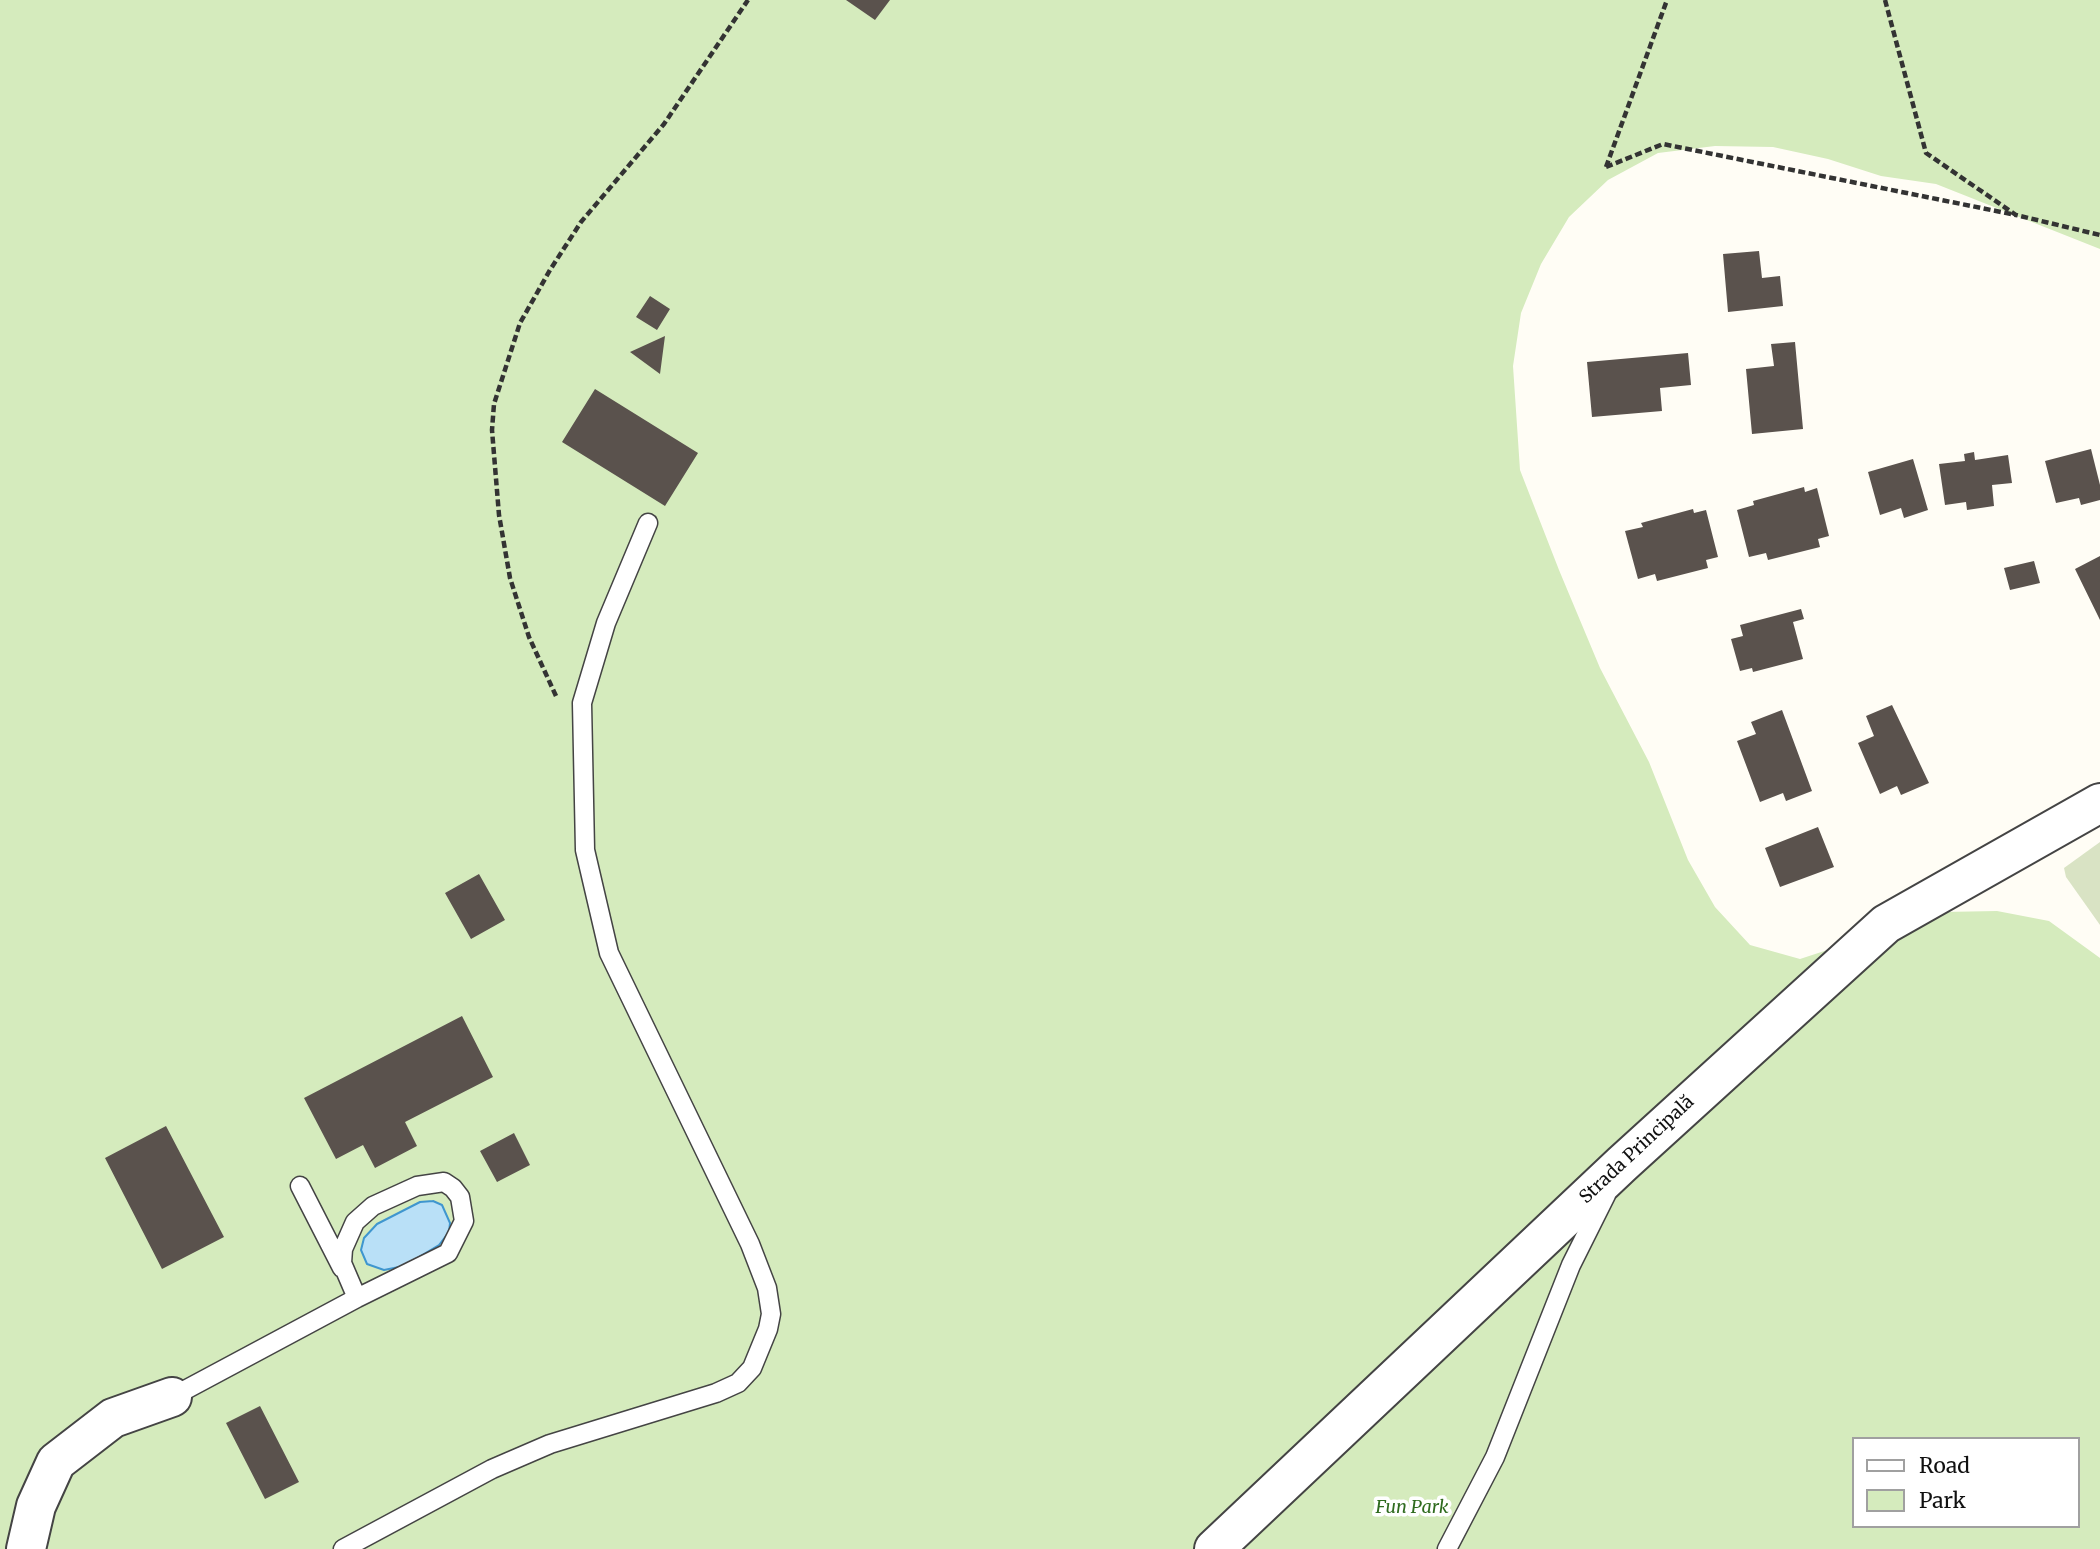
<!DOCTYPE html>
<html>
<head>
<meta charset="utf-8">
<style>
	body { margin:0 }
	#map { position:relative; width:2100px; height:1549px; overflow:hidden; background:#fffdf5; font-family:Merriweather,serif }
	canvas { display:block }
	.legend { position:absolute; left:1852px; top:1437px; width:228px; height:91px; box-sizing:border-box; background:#fff; border:2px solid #a0a0a0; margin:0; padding:9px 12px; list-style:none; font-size:21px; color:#111 }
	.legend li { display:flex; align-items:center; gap:14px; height:35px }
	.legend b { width:35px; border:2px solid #a0a0a0 }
</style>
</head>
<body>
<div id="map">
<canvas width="2100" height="1549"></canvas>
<ul class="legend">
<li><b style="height:9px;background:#fff"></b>Road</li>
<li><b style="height:19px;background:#d5ebbd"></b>Park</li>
</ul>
</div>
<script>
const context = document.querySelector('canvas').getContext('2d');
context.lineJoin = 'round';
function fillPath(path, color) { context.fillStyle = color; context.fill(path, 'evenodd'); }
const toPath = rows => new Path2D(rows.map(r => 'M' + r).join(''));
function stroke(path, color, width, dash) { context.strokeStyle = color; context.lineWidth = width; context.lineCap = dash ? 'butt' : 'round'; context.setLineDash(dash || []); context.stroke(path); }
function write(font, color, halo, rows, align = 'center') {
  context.font = font + ' Merriweather,serif'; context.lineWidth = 7; context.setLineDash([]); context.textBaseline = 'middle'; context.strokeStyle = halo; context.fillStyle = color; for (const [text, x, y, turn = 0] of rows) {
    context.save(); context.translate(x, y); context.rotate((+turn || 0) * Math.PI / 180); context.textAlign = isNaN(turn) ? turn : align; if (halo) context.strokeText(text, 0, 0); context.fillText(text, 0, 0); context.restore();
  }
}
fillPath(toPath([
	[0,0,2100,0,2100,249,1936,184,1881,176,1828,159,1773,147,1715,146,1658,153,1608,180,1569,217,1541,264,1521,313,1513,366,1520,470,1559,570,1600,668,1649,762,1688,860,1715,907,1750,945,1800,959,1943,912,1997,911,2049,921,2100,958,2100,1549,0,1549],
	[1853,1439,2077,1439,2077,1526,1853,1526]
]), '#d5ebbd');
fillPath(toPath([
	[2100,842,2100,925,2066,877,2064,868]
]), '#d9e3c4');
const water = toPath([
	[433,1201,442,1205,450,1223,449,1232,439,1245,404,1266,384,1270,367,1264,361,1250,364,1238,377,1224,420,1202,433,1201]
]);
fillPath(water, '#b9e0f7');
stroke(water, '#3f96cf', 2);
fillPath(toPath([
	[846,0,890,0,875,20],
	[1759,251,1762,278,1780,276,1783,306,1728,312,1723,254],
	[650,296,670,309,657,330,636,317],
	[665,336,660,374,630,352],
	[1795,342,1803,429,1752,434,1746,369,1774,366,1771,344],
	[1688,353,1691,385,1660,388,1662,411,1592,417,1587,362],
	[595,389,698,453,665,506,562,442],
	[2091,449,2100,485,2100,500,2081,505,2079,498,2056,503,2045,461],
	[1974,452,1975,460,2008,455,2012,483,1992,485,1994,506,1967,510,1966,502,1945,505,1939,464,1965,461,1964,454],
	[1913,459,1928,510,1904,518,1901,508,1880,515,1868,472],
	[1804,487,1805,492,1817,488,1829,536,1818,539,1820,547,1768,560,1766,553,1749,557,1737,510,1754,505,1753,501],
	[1693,509,1694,513,1706,510,1718,557,1706,560,1708,568,1657,581,1655,574,1638,579,1625,531,1643,527,1641,523],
	[2100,556,2100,620,2075,569],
	[2034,561,2040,583,2010,590,2004,568],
	[1801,609,1804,619,1793,622,1803,659,1753,672,1752,668,1740,671,1731,639,1743,636,1740,625],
	[1892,705,1929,783,1901,795,1897,786,1880,794,1858,743,1874,736,1866,716],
	[1782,710,1812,791,1786,801,1783,793,1760,802,1737,741,1756,734,1751,722],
	[1818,827,1834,867,1780,887,1765,848],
	[479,874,505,920,471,939,445,893],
	[462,1016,493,1077,405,1122,417,1146,375,1168,363,1145,336,1159,304,1098],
	[166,1126,224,1237,162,1269,105,1158],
	[514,1133,530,1165,497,1182,480,1151],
	[260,1406,299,1482,265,1499,226,1423]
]), '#5a524d');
const service = toPath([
	[300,1186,342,1268],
	[172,1397,357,1298,448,1253,464,1221,460,1197,453,1188,444,1182,417,1186,373,1206,355,1222,343,1249,342,1263,357,1298],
	[343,1549,492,1469,550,1444,716,1393,738,1383,752,1368,768,1329,771,1314,767,1288,750,1244,609,953,585,850,582,703,606,623,648,523],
	[1447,1549,1495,1457,1571,1265,1606,1195]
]);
const tertiary = toPath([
	[26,1549,36,1506,56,1462,113,1418,172,1397],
	[1214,1549,1622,1164,1886,924,2100,803]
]);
stroke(service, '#444', 21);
stroke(tertiary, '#444', 42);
stroke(toPath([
	[1885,0,1926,153,2016,215,2100,235],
	[1606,167,1663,144,2016,215],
	[1606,167,1667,0],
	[556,696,529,637,510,578,499,515,492,430,494,404,520,323,550,270,581,222,664,124,748,0]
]), '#333', 4.5, [7, 3.5]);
stroke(service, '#fff', 18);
stroke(tertiary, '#fff', 38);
write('18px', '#111', '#fff', [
	["Strada Principală",1637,1150,-43]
]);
write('italic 18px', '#2f6b1f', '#fff', [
	["Fun Park",1412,1508]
]);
</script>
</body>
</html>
